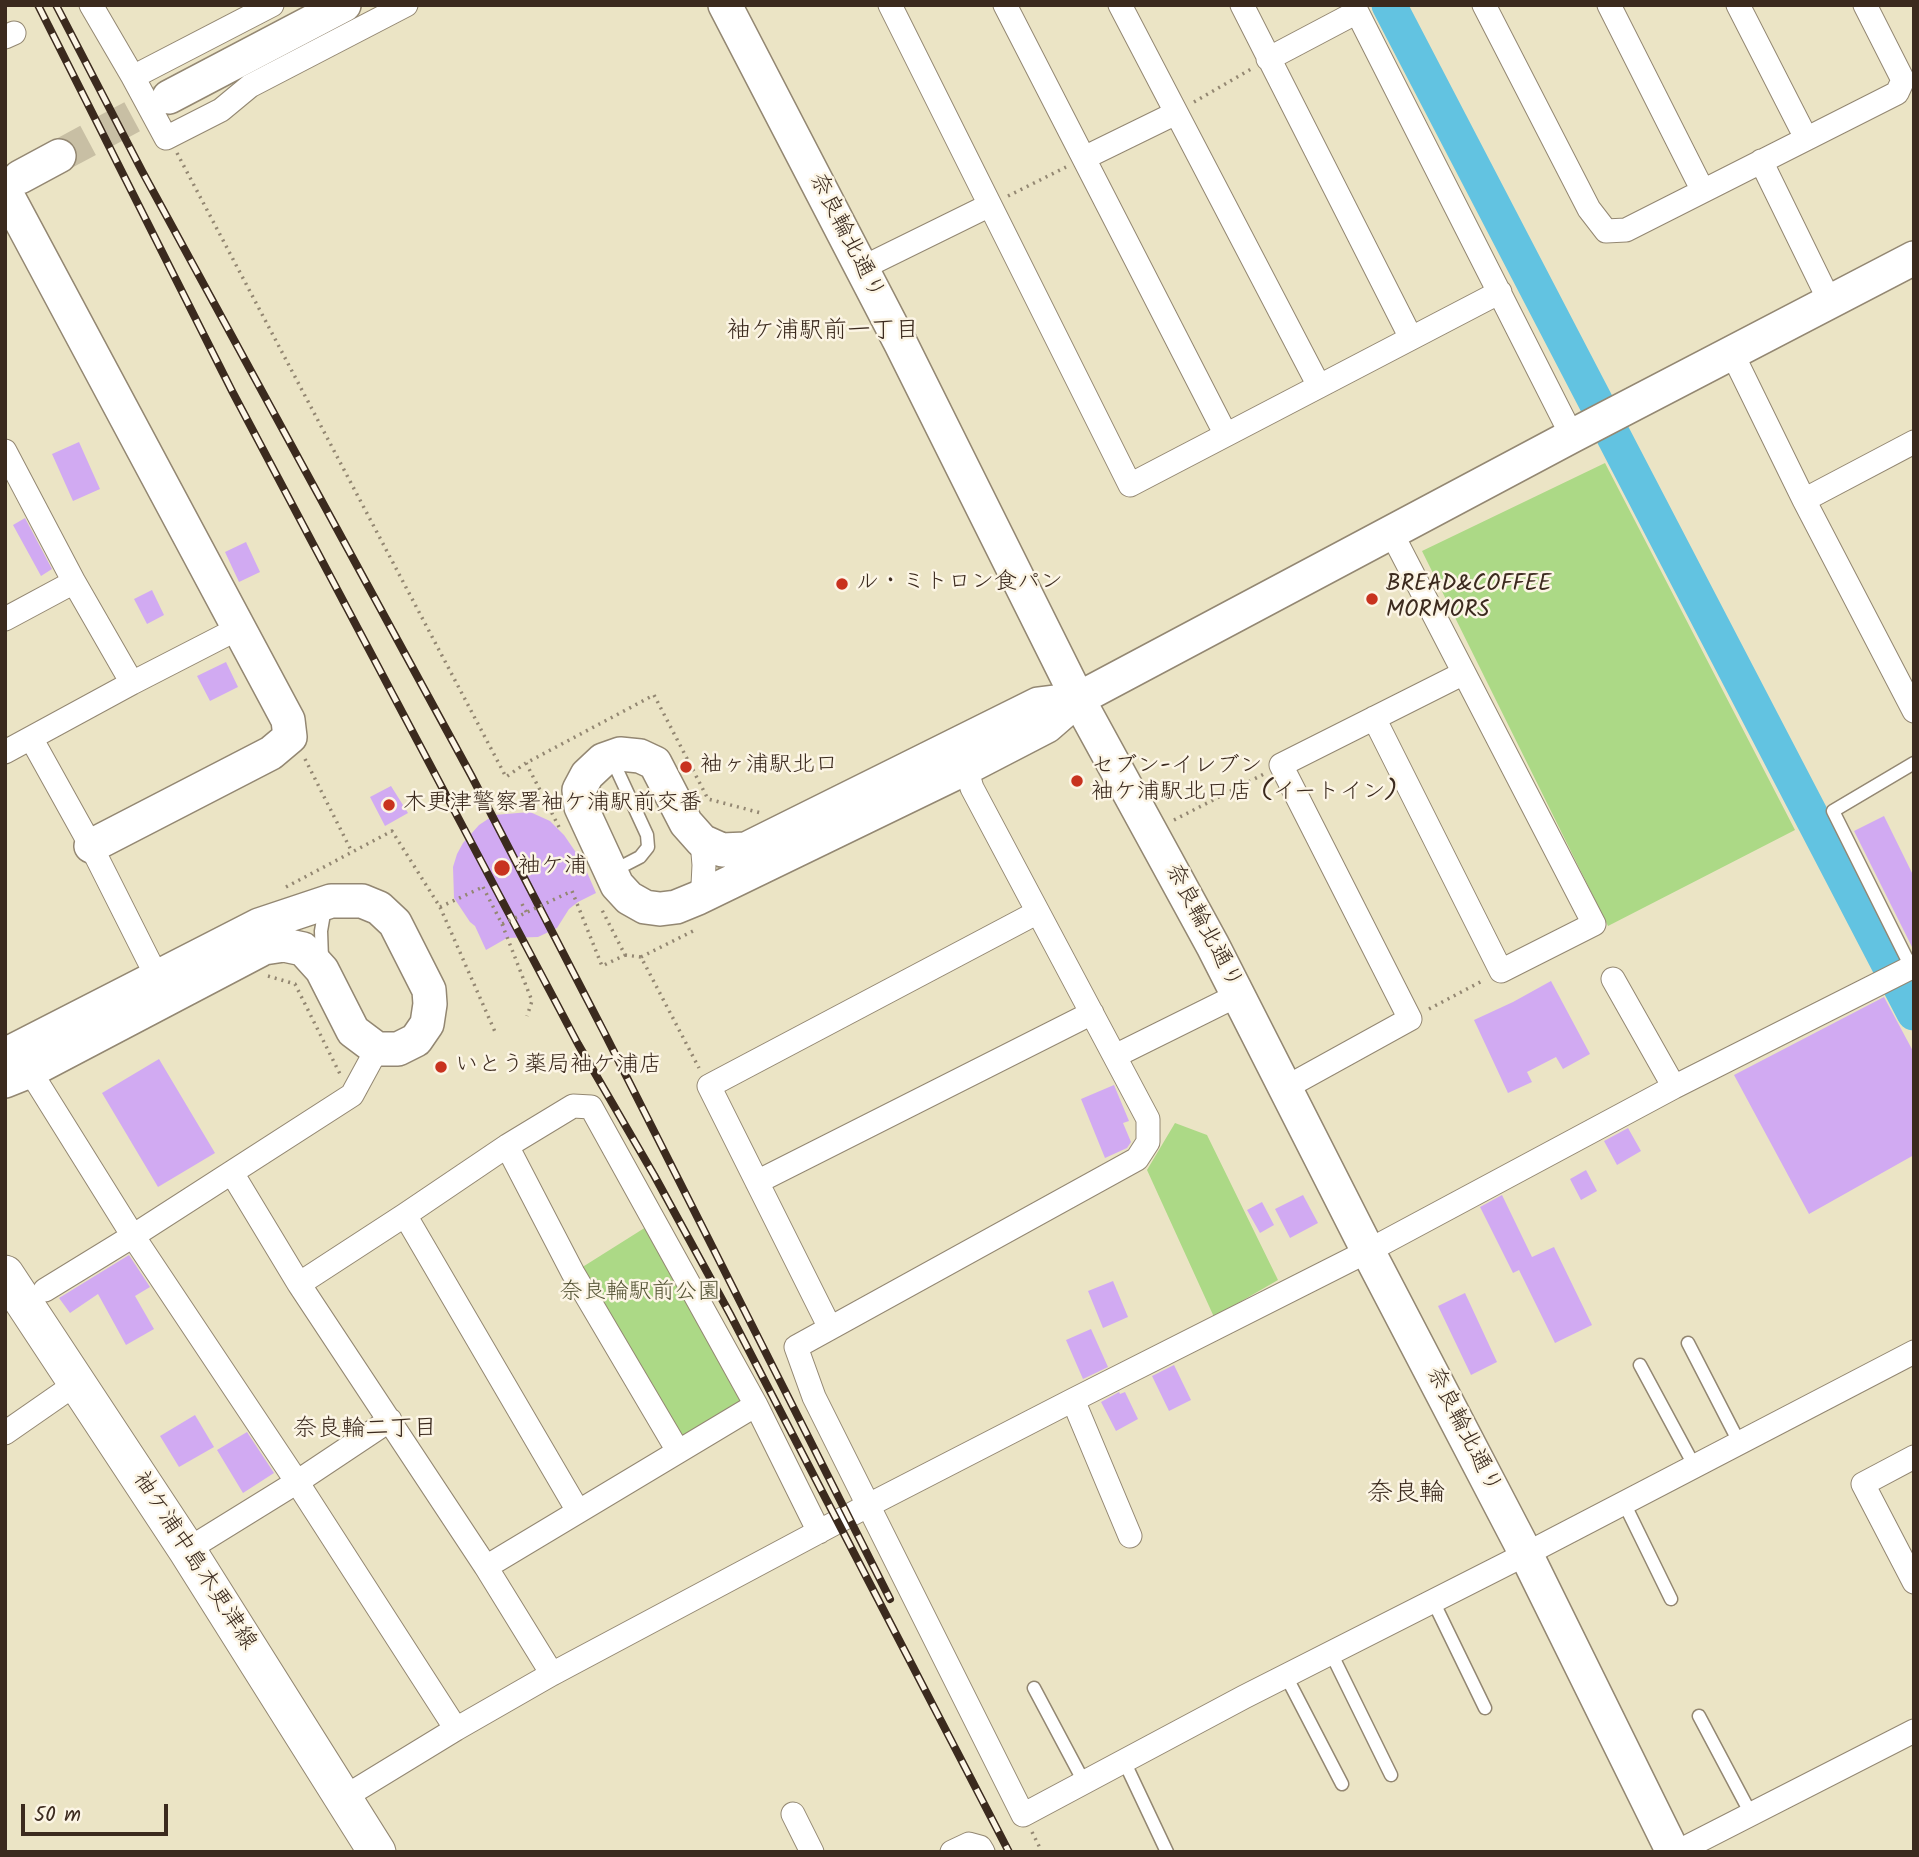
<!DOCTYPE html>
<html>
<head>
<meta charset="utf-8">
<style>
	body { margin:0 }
	#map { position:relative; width:1919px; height:1857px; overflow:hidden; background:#ebe4c5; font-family:Kalam,sans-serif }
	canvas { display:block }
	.frame { position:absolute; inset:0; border:7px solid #3b2a1e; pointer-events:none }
	.scale { position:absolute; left:21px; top:1804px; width:147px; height:32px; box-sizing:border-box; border:4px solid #3b2a1e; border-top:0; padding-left:9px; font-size:21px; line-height:24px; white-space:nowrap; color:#3b2a1e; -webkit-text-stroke:5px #fcf5e5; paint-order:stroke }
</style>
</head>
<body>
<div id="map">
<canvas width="1919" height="1857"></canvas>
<div class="frame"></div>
<div class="scale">50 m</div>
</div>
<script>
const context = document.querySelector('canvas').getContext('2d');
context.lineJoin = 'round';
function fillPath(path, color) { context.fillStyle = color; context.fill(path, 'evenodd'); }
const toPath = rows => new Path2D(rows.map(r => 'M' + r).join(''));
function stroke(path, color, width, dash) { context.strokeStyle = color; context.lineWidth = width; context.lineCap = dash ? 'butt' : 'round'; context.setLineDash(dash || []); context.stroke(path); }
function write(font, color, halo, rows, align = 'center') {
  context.font = font + ' Kalam,"Klee One",sans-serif'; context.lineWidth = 5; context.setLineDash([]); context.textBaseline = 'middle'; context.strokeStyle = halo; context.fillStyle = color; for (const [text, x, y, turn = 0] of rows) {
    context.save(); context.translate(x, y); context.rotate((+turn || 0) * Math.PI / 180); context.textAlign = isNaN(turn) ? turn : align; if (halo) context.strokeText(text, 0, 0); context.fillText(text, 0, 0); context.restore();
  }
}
fillPath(toPath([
	[1605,463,1795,830,1608,926,1422,551],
	[1175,1123,1207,1135,1278,1280,1214,1317,1147,1170],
	[654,1222,756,1405,678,1451,573,1273]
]), '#acd986');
stroke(toPath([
	[1389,5,1914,1013]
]), '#62c3e1', 35);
fillPath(toPath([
	[79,442,100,489,73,501,52,454],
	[25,518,52,569,41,576,13,525],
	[246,542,260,572,239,582,225,552],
	[152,590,164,615,147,624,134,599],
	[226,662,238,687,210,701,197,676],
	[391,786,408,813,385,826,370,797],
	[530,812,550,821,564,835,577,854,579,870,586,870,596,893,578,902,569,909,557,928,538,937,507,938,486,950,475,926,470,922,454,898,453,867,457,854,463,843,479,825,494,815],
	[1884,816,1914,877,1914,951,1854,831],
	[1551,981,1590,1054,1563,1069,1556,1057,1527,1072,1532,1082,1508,1093,1474,1020,1513,1002],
	[1884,997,1914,1053,1914,1155,1809,1214,1734,1075],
	[159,1059,215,1153,158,1187,102,1093],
	[1114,1085,1129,1121,1123,1123,1131,1142,1127,1148,1105,1158,1081,1099],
	[1628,1128,1641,1151,1617,1165,1604,1141],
	[1586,1170,1597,1191,1581,1200,1570,1179],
	[1303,1195,1318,1223,1290,1238,1275,1209],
	[1502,1195,1532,1257,1554,1247,1592,1325,1555,1343,1519,1270,1513,1273,1480,1207],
	[1262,1202,1274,1225,1260,1233,1247,1210],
	[129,1255,150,1287,135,1296,154,1329,126,1345,98,1294,70,1313,59,1298],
	[1113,1281,1128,1317,1103,1328,1088,1291],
	[1465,1293,1497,1362,1471,1375,1438,1306],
	[1091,1329,1108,1367,1083,1379,1066,1340],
	[1174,1365,1191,1400,1169,1411,1152,1376],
	[1119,1392,1120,1394,1125,1392,1138,1419,1116,1431,1101,1402],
	[195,1415,214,1447,179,1467,160,1436],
	[247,1432,274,1473,243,1493,217,1450]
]), '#d1aaf2');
stroke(toPath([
	[59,156,169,97]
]), '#c8bfa4', 33, [33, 17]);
const lane = toPath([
	[606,762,617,770,647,835,648,847,640,857,611,872],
	[322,959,321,931,325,908],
	[1911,967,1833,811,1914,763],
	[1688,1343,1740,1444],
	[1640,1365,1695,1467],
	[1624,1503,1671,1599],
	[1433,1601,1485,1708],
	[1331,1653,1391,1775],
	[1286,1676,1342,1784],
	[1034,1688,1084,1782],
	[1699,1716,1751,1814],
	[1124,1761,1167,1852]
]);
const street = toPath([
	[91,5,133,77,166,138,221,110,250,86,406,5],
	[890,5,1130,485,1500,292],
	[1005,5,1226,435],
	[1120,5,1319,386],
	[1242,5,1411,338],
	[1484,5,1589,209,1606,231,1626,230,1897,93,1903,80,1865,5],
	[1609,5,1703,191],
	[1738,5,1806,138],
	[5,37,14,33],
	[1268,59,1357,12,1572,436],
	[133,77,272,5],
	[1084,158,1176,113],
	[1761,161,1830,302],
	[862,268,990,205],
	[1732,353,1804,500,1914,711],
	[5,451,74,582,132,683],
	[1804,500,1914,442],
	[5,619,74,582],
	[1374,718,1501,971,1594,924,1391,532],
	[31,738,91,846,163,989],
	[5,752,132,683,239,628],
	[966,768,972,788,1148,1119,1148,1142,1137,1159,796,1347,814,1397,1023,1815,1244,1697,1526,1554,1914,1352],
	[698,898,703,885,704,865,702,841],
	[1613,979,1674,1087],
	[1115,1056,1238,995],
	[30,1071,133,1236,297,1482,456,1729],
	[1285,1088,1410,1019,1281,765,1464,673],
	[507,1146,573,1273,678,1451],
	[232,1173,299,1284,486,1567,552,1674],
	[757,1182,1092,1013],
	[405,1215,578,1511],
	[299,1284,405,1215,507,1146,573,1106,591,1107,756,1405,819,1532],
	[45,1290,133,1236,352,1095,377,1049],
	[830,1328,709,1086,1038,912],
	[1073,1400,1130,1536],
	[5,1433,77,1383],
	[1914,1457,1863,1484,1914,1582],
	[187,1550,297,1482,390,1420],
	[486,1567,756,1405],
	[343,1798,456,1729,552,1674,867,1506,1073,1400,1368,1251,1674,1087,1914,966],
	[793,1814,812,1852],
	[952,1852,969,1844,980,1847,983,1852],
	[1677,1852,1914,1731]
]);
const secondary = toPath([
	[725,5,901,344,1078,699,1213,946,1368,1251,1526,1554,1673,1852],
	[169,97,344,5],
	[20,177,59,156],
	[5,191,288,720,290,737,271,753,91,846],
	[1078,699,1038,704,746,849,722,850,702,841,686,823,655,763,640,756,620,754,603,760,587,775,579,790,581,807,617,885,629,898,645,907,660,909,676,907,698,898,966,768,1047,726,1078,699,1572,436,1914,258],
	[5,1055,259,925,331,901,362,901,379,908,395,923,429,990,430,1004,427,1024,416,1040,398,1049,377,1049,353,1031,322,970,303,949,284,945,264,948,30,1071,5,1081]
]);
const primary = toPath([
	[5,1274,187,1550,377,1852]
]);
stroke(lane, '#938772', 15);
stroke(street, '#938772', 25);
stroke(secondary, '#938772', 36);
stroke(primary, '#938772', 39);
stroke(toPath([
	[1194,102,1251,69],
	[177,153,506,777,526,763],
	[1008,196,1066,167],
	[305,759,352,852],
	[1174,820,1264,774],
	[559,827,526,763,654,695,708,799,761,813],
	[286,887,392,831,440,907,496,1034],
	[572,891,602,966,625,955,601,908],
	[522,904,527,913],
	[440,907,483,887],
	[502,924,532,1001,527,1016],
	[625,955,641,957,699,1068],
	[641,957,695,930],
	[268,976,295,984,340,1074],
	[1429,1009,1484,980],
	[1032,1832,1042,1852]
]), '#938772', 3.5, [2, 5]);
stroke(lane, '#fff', 12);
stroke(street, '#fff', 23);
stroke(secondary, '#fff', 33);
stroke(primary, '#fff', 37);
const rail = toPath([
	[38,5,232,391,578,1044,654,1175,730,1314,1009,1852],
	[56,5,142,171,471,775,604,1032,890,1599]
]);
stroke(rail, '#3b2a1e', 8);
stroke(rail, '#fcf5e5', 5, [16]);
stroke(toPath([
	[483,887,502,924,572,891]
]), '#938772', 3.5, [2, 5]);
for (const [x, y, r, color] of [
	[842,584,7,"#c8321e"],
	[1372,599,7,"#c8321e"],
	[686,767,7,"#c8321e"],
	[1077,781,7,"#c8321e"],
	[389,805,7,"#c8321e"],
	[502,868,9,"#c8321e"],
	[441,1067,7,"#c8321e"]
]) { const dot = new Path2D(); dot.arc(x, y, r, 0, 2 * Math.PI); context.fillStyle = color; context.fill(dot); stroke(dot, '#fcf5e5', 2.5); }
write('23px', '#3b2a1e', '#fcf5e5', [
	["奈良輪北通り",845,237,63],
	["奈良輪北通り",1202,927,62],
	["奈良輪北通り",1462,1431,63],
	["袖ケ浦中島木更津線",193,1562,57]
]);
write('23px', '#3b2a1e', '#fcf5e5', [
	["ル・ミトロン食パン",856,584],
	["BREAD&COFFEE",1386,586],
	["MORMORS",1386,612],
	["袖ヶ浦駅北口",700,767],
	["セブン-イレブン",1091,768],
	["袖ケ浦駅北口店 (イートイン)",1091,794],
	["木更津警察署袖ケ浦駅前交番",403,805],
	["袖ケ浦",518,868],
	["いとう薬局袖ケ浦店",455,1067]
], 'left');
write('23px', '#575638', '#fcf5e5', [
	["奈良輪駅前公園",640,1294]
]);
write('24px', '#3b2a1e', '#fcf5e5', [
	["袖ケ浦駅前一丁目",823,333],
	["奈良輪二丁目",365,1431]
]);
write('26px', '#3b2a1e', '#fcf5e5', [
	["奈良輪",1406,1496]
]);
</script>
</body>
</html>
